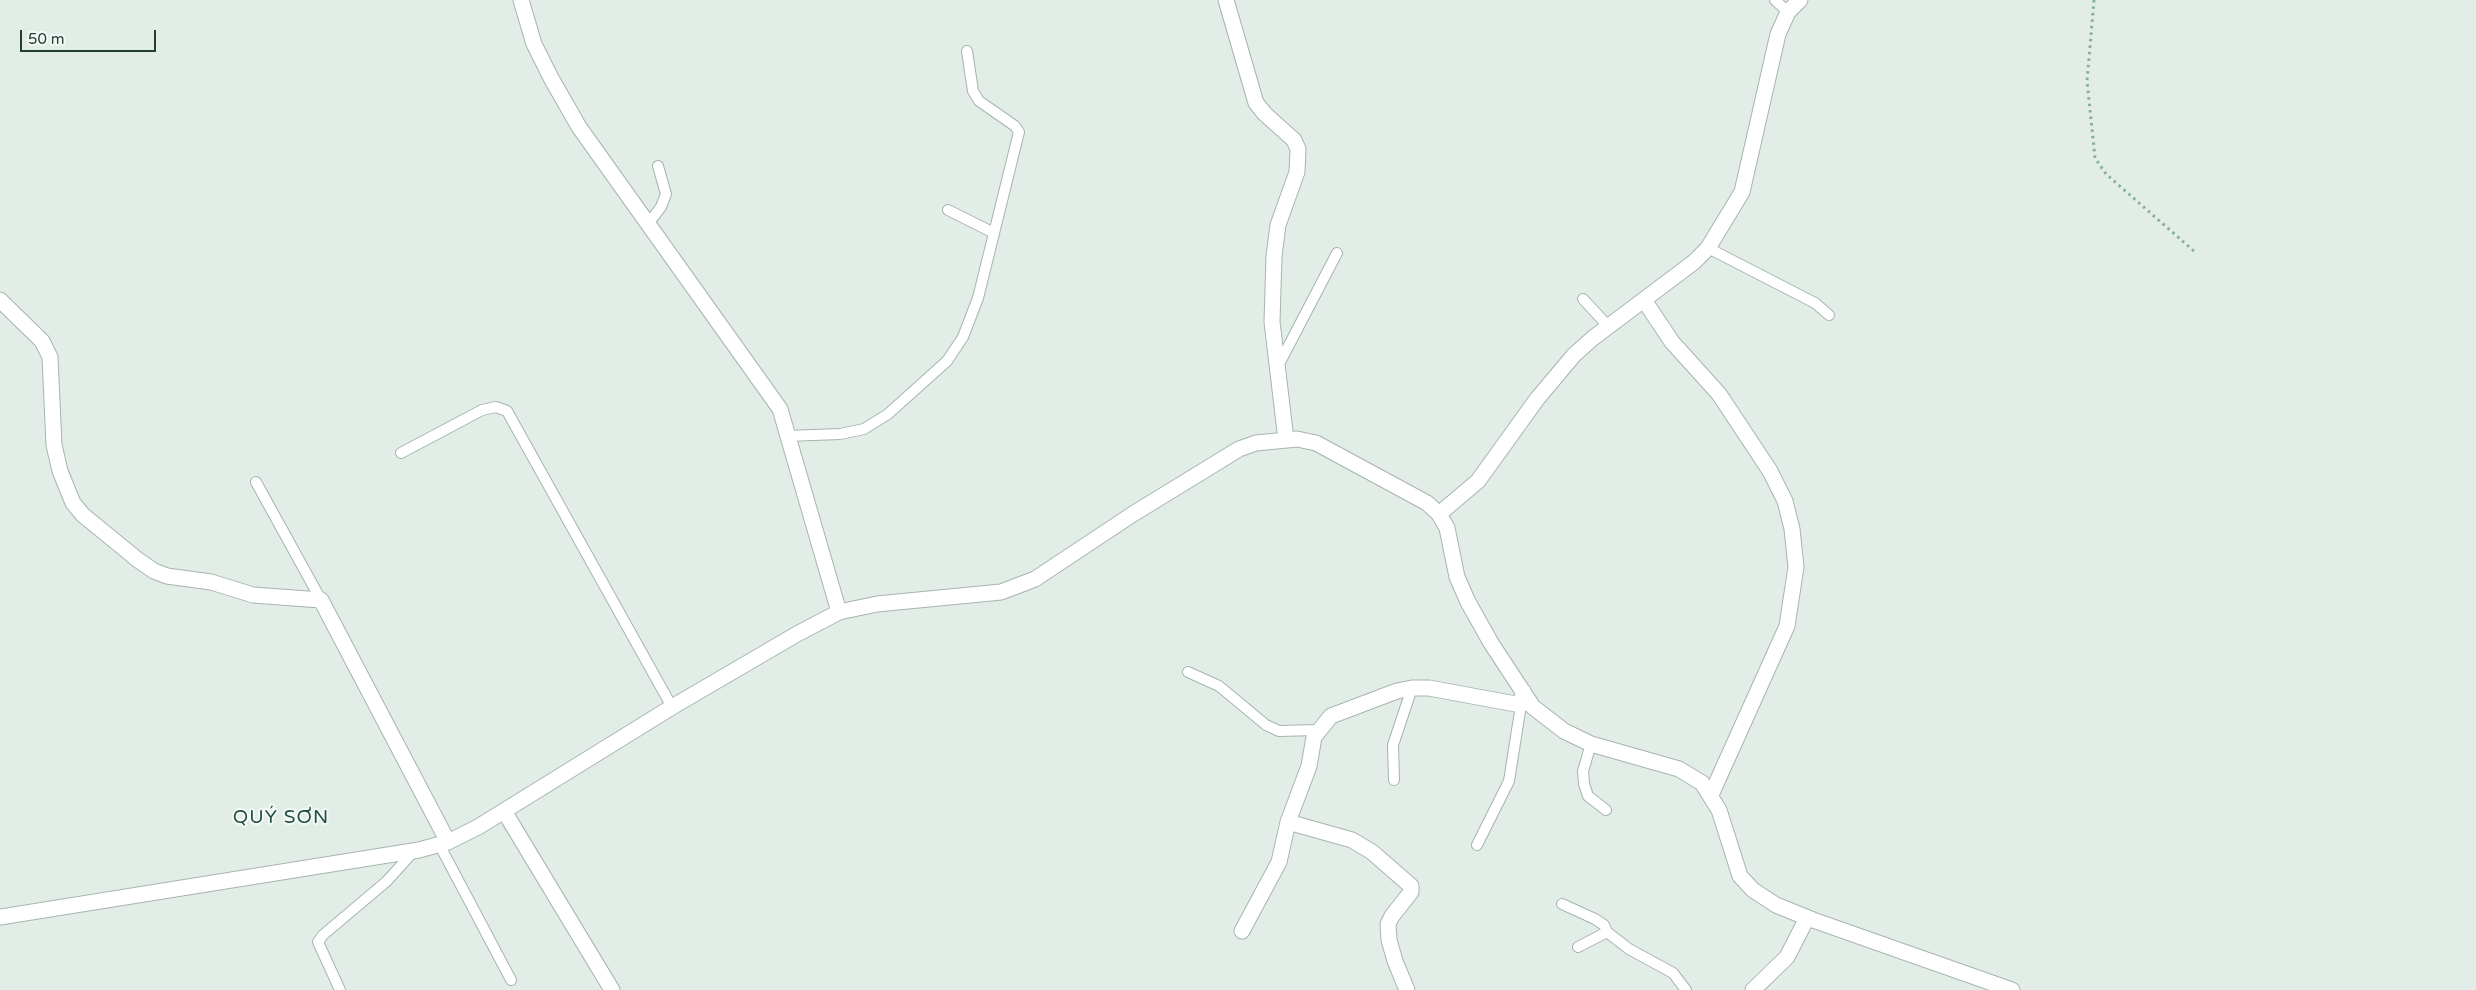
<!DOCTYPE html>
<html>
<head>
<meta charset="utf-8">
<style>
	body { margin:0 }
	#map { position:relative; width:2476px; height:990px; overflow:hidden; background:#e3ede7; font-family:"Varela Round",sans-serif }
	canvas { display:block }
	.scale { position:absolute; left:20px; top:30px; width:136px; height:22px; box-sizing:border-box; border:2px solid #233e33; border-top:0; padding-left:6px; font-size:15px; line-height:18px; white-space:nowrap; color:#233e33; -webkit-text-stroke:4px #f4f9f6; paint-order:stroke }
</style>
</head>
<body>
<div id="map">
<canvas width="2476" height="990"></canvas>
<div class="scale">50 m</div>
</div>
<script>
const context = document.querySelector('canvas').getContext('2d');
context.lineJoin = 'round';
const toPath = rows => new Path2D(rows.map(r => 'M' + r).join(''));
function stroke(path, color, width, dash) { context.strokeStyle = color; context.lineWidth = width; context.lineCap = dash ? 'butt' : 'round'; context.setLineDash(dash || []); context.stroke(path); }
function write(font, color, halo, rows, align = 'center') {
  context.font = font + ' "Varela Round",sans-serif'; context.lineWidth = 4; context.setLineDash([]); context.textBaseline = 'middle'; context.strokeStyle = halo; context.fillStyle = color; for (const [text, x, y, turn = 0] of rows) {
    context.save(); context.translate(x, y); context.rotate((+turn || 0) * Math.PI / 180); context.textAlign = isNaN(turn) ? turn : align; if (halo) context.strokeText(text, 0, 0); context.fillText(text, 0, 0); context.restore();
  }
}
const service = toPath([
	[1775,0,1788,12],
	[948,210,992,232],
	[648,224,661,207,666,194,658,166],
	[1708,248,1815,303,1829,315],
	[1583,299,1608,326],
	[1277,368,1337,253],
	[787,436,840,434,864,429,888,414,947,361,963,337,978,298,1019,132,1015,126,979,101,973,91,967,51],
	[401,453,482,410,496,407,507,411,672,707],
	[256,482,321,600],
	[1188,672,1219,686,1266,725,1279,731,1317,730],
	[1591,744,1583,771,1584,784,1588,796,1606,810],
	[1394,780,1393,745,1412,688],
	[439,844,511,980],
	[1477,845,1509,781,1521,705],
	[1562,904,1595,919,1604,925,1607,932,1629,949,1673,973,1686,990],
	[1578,947,1607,932],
	[340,990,318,942,323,935,387,881,414,851]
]);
const minor = toPath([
	[521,0,534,44,551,78,579,127,780,409,839,612],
	[1226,0,1256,103,1265,114,1294,140,1298,149,1297,172,1278,225,1274,256,1272,322,1286,440],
	[0,300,42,341,50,357,54,445,60,471,73,503,83,515,138,560,154,571,167,576,211,582,253,595,321,600,448,842],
	[1644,300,1672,342,1719,394,1770,471,1785,501,1792,529,1796,567,1787,626,1711,795],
	[1439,514,1478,481,1537,399,1574,355,1593,338,1694,262,1708,248,1742,192,1778,34,1788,12,1800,0],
	[504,811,612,990],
	[1288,822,1352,840,1372,852,1411,886,1411,892,1392,916,1388,924,1389,940,1395,961,1407,990],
	[0,917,419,850,448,842,478,827,672,707,797,634,839,612,877,604,1001,592,1035,579,1133,514,1239,449,1256,443,1297,439,1316,443,1427,503,1439,514,1447,528,1457,577,1468,602,1491,643,1533,707,1564,731,1591,744,1679,769,1702,783,1719,810,1740,876,1753,890,1776,905,1813,920,2012,990],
	[1242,931,1279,862,1288,822,1309,766,1314,737,1331,716,1397,691,1412,688,1429,688,1521,705,1523,691],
	[1753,990,1787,957,1807,918]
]);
stroke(service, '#a6b5ad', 12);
stroke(minor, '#a6b5ad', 17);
stroke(toPath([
	[2094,0,2087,81,2095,158,2106,174,2195,252]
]), '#85af9d', 3, [2.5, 4]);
stroke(service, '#fff', 10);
stroke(minor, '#fff', 15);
context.letterSpacing = '1px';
write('19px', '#204f3e', '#f4f9f6', [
	["QUÝ SƠN",281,818]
]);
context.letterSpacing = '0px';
</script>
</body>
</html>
